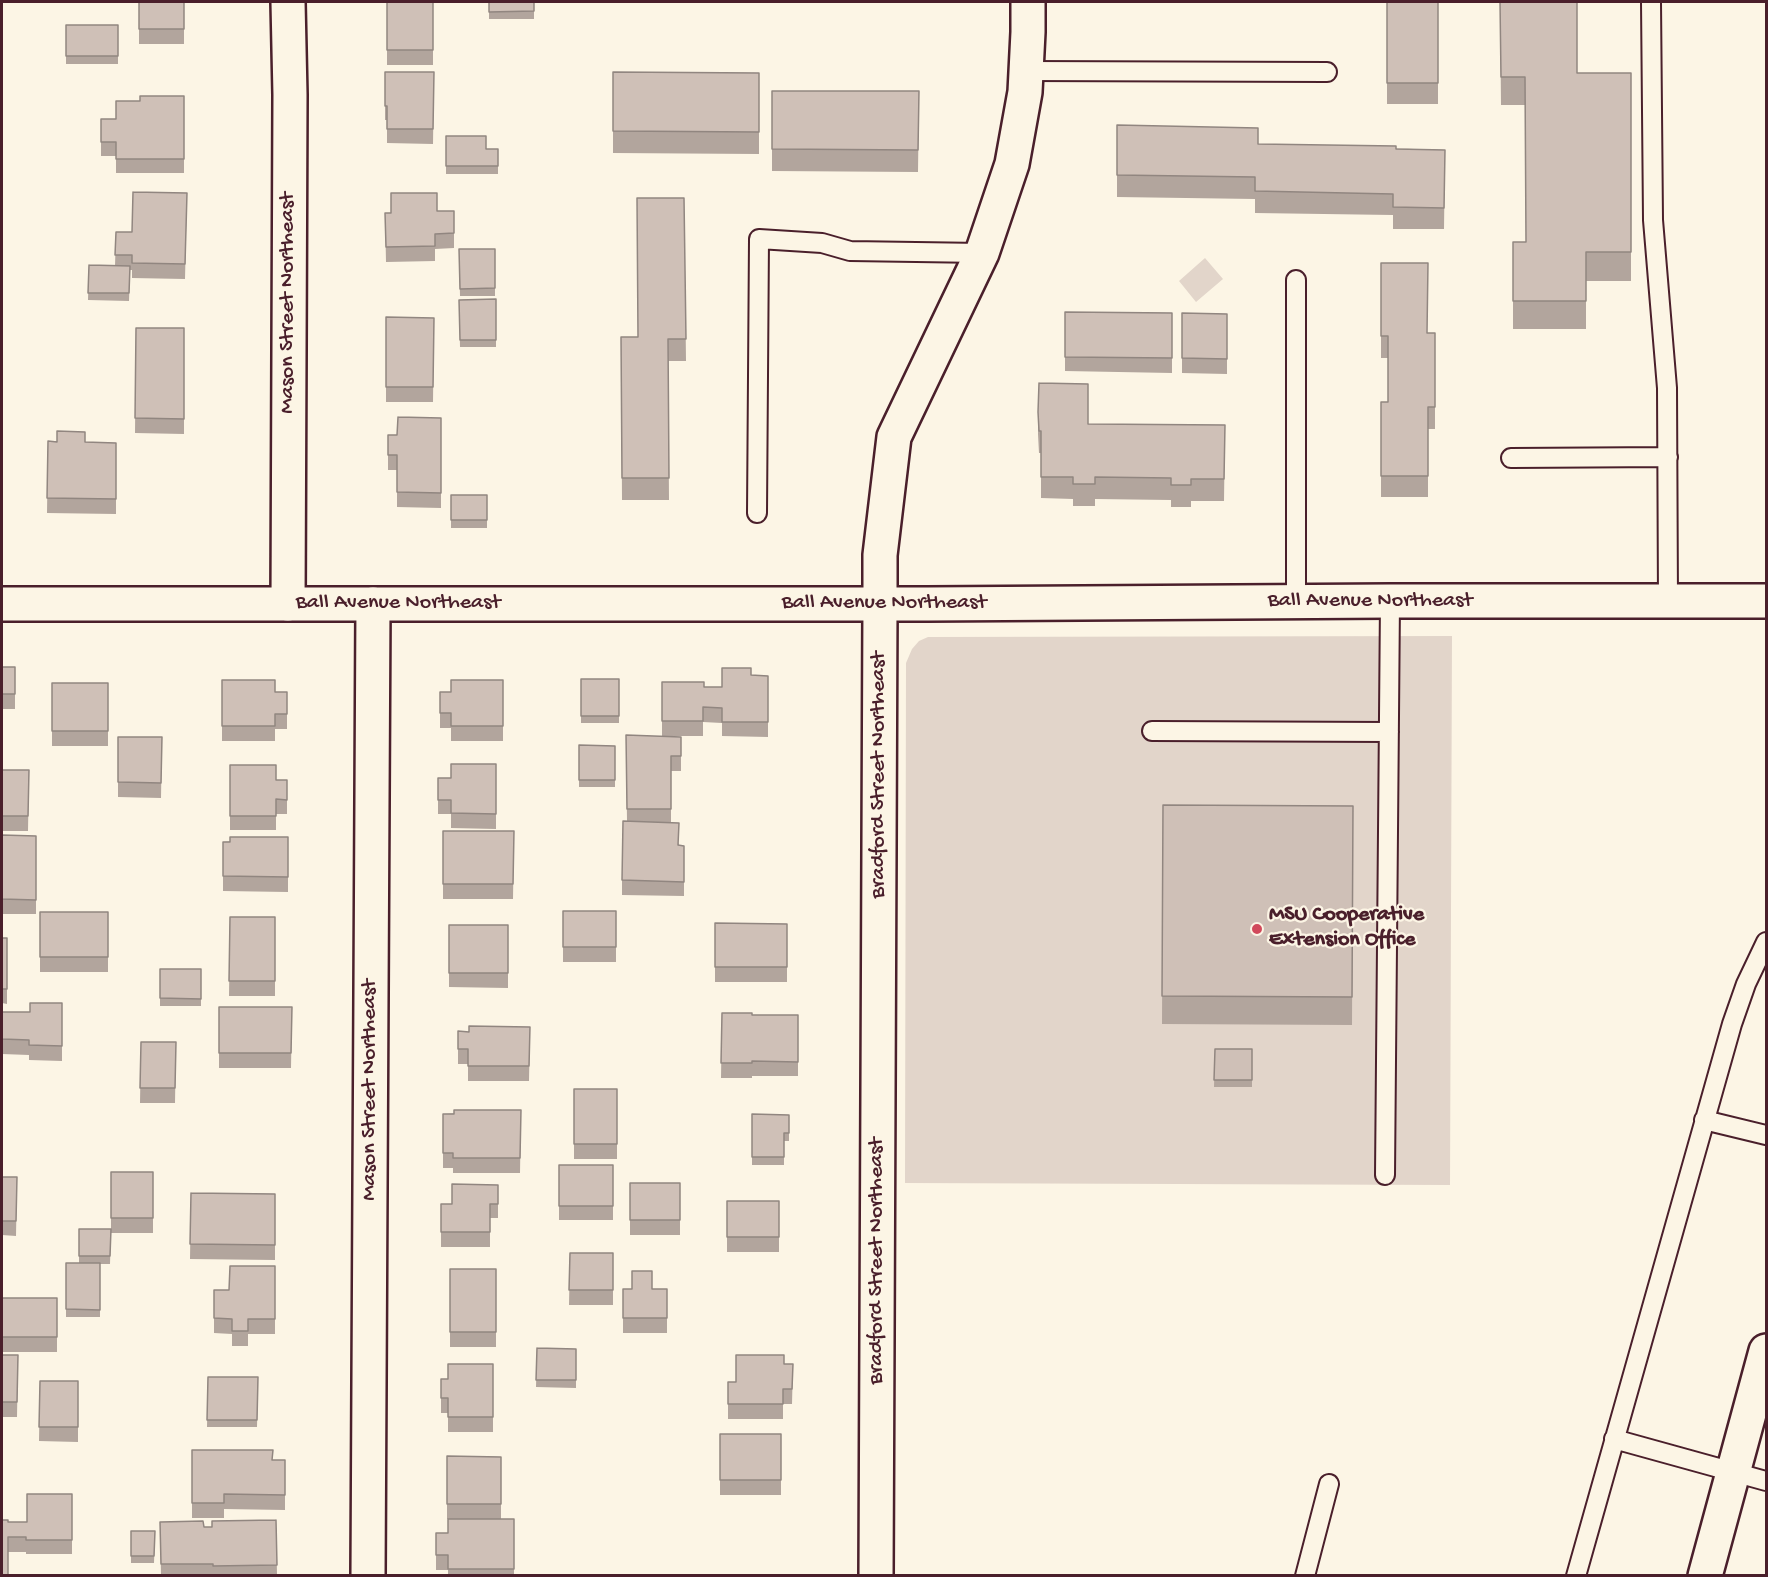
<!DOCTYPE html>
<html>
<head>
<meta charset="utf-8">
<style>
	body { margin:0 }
	#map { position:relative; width:1768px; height:1577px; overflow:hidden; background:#fcf5e5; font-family:"Gochi Hand",sans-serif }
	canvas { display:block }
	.frame { position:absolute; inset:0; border:3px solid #4a1f2b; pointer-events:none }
</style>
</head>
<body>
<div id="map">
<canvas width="1768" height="1577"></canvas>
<div class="frame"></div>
</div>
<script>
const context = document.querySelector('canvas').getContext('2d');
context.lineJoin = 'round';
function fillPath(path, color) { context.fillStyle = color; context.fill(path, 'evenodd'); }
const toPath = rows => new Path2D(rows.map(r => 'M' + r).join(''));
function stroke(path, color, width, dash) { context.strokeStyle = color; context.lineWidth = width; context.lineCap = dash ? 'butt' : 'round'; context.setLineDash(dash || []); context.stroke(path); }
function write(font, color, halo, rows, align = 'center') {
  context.font = font + ' "Gochi Hand",sans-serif'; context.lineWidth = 4.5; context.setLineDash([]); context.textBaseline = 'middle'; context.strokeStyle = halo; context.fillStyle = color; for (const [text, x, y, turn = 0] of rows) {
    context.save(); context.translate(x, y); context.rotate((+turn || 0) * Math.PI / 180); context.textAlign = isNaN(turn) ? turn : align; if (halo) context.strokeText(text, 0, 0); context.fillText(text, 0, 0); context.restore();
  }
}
fillPath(toPath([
	[1205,258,1223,279,1196,302,1179,281],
	[1452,636,1450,1185,905,1183,906,663,912,649,919,641,928,637]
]), '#e2d5ca');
const service = toPath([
	[1651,2,1653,220,1667,388,1668,601],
	[1027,71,1327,72],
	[1296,280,1296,602],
	[1511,458,1668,457],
	[757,513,759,239,822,243,850,251,982,253],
	[1152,731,1389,732],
	[1704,1120,1766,1135],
	[1385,1175,1390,601],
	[1614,1439,1766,1481],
	[1305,1576,1329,1484],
	[1576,1576,1732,1024,1746,984,1766,942]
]);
const minor = toPath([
	[288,604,290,95,288,2],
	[880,604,880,555,894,437,982,253,1012,164,1025,92,1028,32,1028,2],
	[368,1576,373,604],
	[1705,1576,1766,1351]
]);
const tertiary = toPath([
	[2,604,928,604,1390,601,1766,601],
	[876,1576,880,604]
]);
stroke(service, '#4a1f2b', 22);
stroke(minor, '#4a1f2b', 38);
stroke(tertiary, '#4a1f2b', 38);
stroke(service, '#fcf5e5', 18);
stroke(minor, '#fcf5e5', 33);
stroke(tertiary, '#fcf5e5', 33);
fillPath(toPath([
	[139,2,184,2,184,44,139,44],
	[387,2,433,2,433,65,387,65],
	[489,2,534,2,534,19,489,19],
	[1387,2,1438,2,1438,104,1387,104],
	[1500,2,1577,73,1631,73,1631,281,1586,281,1586,329,1513,329,1513,242,1526,242,1525,105,1501,105],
	[66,25,118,25,118,64,66,64],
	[385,72,434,72,433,144,387,143,387,120,385,120],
	[613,72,759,73,759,154,613,153],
	[772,91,919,91,918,172,772,171],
	[184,96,184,173,116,173,116,156,101,156,101,119,116,119,140,101],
	[1117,125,1258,144,1445,150,1444,229,1393,229,1393,215,1255,213,1255,199,1117,197],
	[446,136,486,149,498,149,498,174,446,174],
	[187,193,185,279,132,278,132,270,130,270,129,301,88,300,89,265,115,266,116,232,132,232],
	[684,198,686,361,668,361,669,500,622,500,621,337,638,337],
	[454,211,454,248,435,249,435,261,386,262,385,213],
	[459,249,495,249,495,296,460,296],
	[1381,263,1427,333,1435,333,1435,429,1428,429,1428,497,1381,497,1381,402,1388,402,1388,358,1381,358],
	[496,299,496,347,460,347,459,300],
	[1065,312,1172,313,1172,373,1065,371],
	[1182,313,1227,314,1227,374,1182,373],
	[386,317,434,318,433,402,386,402],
	[136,328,184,328,184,434,135,433],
	[1039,383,1088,424,1225,425,1224,501,1191,501,1191,507,1171,507,1171,500,1095,499,1095,506,1073,506,1073,499,1041,498,1041,453,1039,453,1038,434],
	[441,418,441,508,397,507,397,470,388,470,388,435,397,435],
	[48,441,116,443,116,514,47,513],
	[451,495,487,495,487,528,451,528],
	[2,667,15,667,15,709,2,709],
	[751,675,768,676,768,737,722,736,722,723,703,722,703,736,662,736,662,682,704,687,722,687],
	[581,679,619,679,619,723,581,723],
	[222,680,275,692,287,692,287,729,275,729,275,741,222,741],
	[503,680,503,741,451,741,451,728,440,728,440,692,451,692],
	[52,683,108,683,108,746,52,746],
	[626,735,681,737,681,771,671,771,671,822,679,845,684,846,684,896,622,895,622,880,627,821],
	[118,737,162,737,161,798,118,797],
	[579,745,615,746,615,787,579,787],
	[496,764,496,829,451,828,451,814,438,814,438,778,451,778],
	[230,765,276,780,287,780,287,814,276,814,276,830,230,830],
	[2,770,29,770,28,831,2,831],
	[1163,805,1353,806,1352,1025,1162,1024],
	[443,831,514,831,513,899,443,899],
	[2,835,36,836,36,914,2,914],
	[288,837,288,892,223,891,223,842],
	[563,911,616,911,616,962,563,962],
	[40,912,108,912,108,972,40,972],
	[230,917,275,917,275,996,229,996],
	[715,923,787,924,787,982,715,982],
	[449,925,508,925,508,988,449,987],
	[2,938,7,938,7,1004,2,1003],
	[160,969,201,969,201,1006,160,1006],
	[62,1003,62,1061,29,1060,29,1055,2,1054,2,1012,30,1012],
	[219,1007,292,1007,291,1068,219,1068],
	[722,1013,752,1015,798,1015,798,1076,752,1076,752,1078,721,1078],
	[530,1027,529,1081,468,1081,468,1064,458,1064,458,1031,469,1032],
	[141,1042,176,1042,175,1103,140,1103],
	[1215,1049,1252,1049,1252,1087,1214,1087],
	[574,1089,617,1089,617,1159,574,1159],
	[521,1110,520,1173,453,1173,453,1168,443,1168,443,1114],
	[752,1114,789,1115,789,1141,784,1141,784,1165,752,1165],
	[559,1165,613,1165,613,1220,559,1220],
	[111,1172,153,1172,153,1233,111,1233],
	[2,1177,17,1177,16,1236,2,1235],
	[630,1183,680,1183,680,1235,630,1235],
	[498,1185,498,1218,490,1218,490,1247,441,1247,441,1204,452,1204],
	[191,1193,275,1194,275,1260,190,1259],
	[727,1201,779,1201,779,1252,727,1252],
	[79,1229,111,1229,110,1264,100,1264,100,1317,66,1317,66,1263,79,1263],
	[570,1253,613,1253,613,1305,569,1305],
	[275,1266,275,1334,248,1334,248,1346,232,1346,232,1334,214,1333,214,1290,229,1290],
	[450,1269,496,1269,496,1347,450,1347],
	[623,1289,667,1289,667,1333,623,1333],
	[2,1298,57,1298,57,1352,2,1352],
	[537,1348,576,1349,576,1388,536,1387],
	[2,1355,18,1355,17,1417,2,1417],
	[493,1364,493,1432,448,1432,448,1413,441,1413,441,1379,448,1379],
	[784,1364,793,1364,792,1404,783,1404,783,1419,728,1419,728,1382,736,1382],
	[208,1377,258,1377,257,1427,207,1427],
	[40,1381,78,1381,78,1442,39,1441],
	[720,1434,781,1434,781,1495,720,1495],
	[192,1450,273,1460,285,1460,285,1510,224,1509,224,1518,192,1518],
	[447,1456,501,1457,501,1519,514,1519,514,1575,448,1575,448,1570,436,1570,436,1533,448,1533,448,1519,447,1519],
	[72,1494,72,1554,26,1554,26,1552,8,1552,8,1522,27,1522],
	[276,1520,277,1575,161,1575,160,1522,204,1527,212,1527],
	[131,1531,155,1531,154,1563,131,1563]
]), '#b2a59d');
const building = toPath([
	[139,2,184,2,184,29,139,29,139,2],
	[387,2,433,2,433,50,387,50,387,2],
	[489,2,534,2,534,11,489,12,489,2],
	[1387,2,1438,2,1438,83,1387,83,1387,2],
	[1500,2,1577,2,1577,73,1631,73,1631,252,1586,252,1586,301,1513,301,1513,242,1526,242,1525,77,1501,77,1500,2],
	[66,25,118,25,118,56,66,56,66,25],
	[385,72,434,72,433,129,387,129,387,106,385,106,385,72],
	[613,72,759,73,759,132,613,131,613,72],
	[772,91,919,91,918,150,772,149,772,91],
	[140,96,184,96,184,159,116,159,116,142,101,142,101,119,116,119,116,101,140,101,140,96],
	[1117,125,1258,128,1258,144,1396,146,1396,149,1445,150,1444,208,1393,207,1393,194,1255,191,1255,177,1117,175,1117,125],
	[446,136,486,136,486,149,498,149,498,166,446,166,446,136],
	[133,192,187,193,185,264,132,263,132,255,115,255,116,232,132,232,133,192],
	[391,193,437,193,437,211,454,211,454,233,435,234,435,246,386,247,385,213,391,213,391,193],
	[637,198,684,198,686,339,668,339,669,478,622,478,621,337,638,337,637,198],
	[459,249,495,249,495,288,460,289,459,249],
	[1381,263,1428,263,1427,333,1435,333,1435,407,1428,407,1428,476,1381,476,1381,402,1388,402,1388,336,1381,336,1381,263],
	[89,265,130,266,129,293,88,293,89,265],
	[496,299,496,340,460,340,459,300,496,299],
	[1065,312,1172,313,1172,358,1065,357,1065,312],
	[1182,313,1227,314,1227,359,1182,358,1182,313],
	[386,317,434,318,433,387,386,387,386,317],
	[136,328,184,328,184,419,135,418,136,328],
	[1039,383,1088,384,1088,424,1225,425,1224,479,1191,479,1191,485,1171,485,1171,478,1095,477,1095,484,1073,484,1073,477,1041,477,1041,431,1039,431,1038,412,1039,383],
	[398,417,441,418,441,493,397,492,397,455,388,455,388,435,397,435,398,417],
	[57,431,85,432,85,442,116,443,116,499,47,498,48,441,57,442,57,431],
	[451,495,487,495,487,520,451,520,451,495],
	[2,667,15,667,15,694,2,694,2,667],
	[722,668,751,668,751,675,768,676,768,722,722,722,722,708,703,707,703,721,662,721,662,682,704,682,704,687,722,687,722,668],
	[581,679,619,679,619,716,581,716,581,679],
	[222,680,275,680,275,692,287,692,287,714,275,714,275,726,222,726,222,680],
	[451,680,503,680,503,726,451,726,451,713,440,713,440,692,451,692,451,680],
	[52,683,108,683,108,731,52,731,52,683],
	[626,735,681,737,681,756,671,756,671,809,627,809,626,735],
	[118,737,162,737,161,783,118,782,118,737],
	[579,745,615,746,615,780,579,780,579,745],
	[451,764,496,764,496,814,451,813,451,800,438,800,438,778,451,778,451,764],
	[230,765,276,765,276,780,287,780,287,800,276,799,276,816,230,816,230,765],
	[2,770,29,770,28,816,2,816,2,770],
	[1163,805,1353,806,1352,997,1162,996,1163,805],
	[623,821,679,823,678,845,684,846,684,882,622,880,623,821],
	[443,831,514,831,513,884,443,884,443,831],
	[2,835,36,836,36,900,2,899,2,835],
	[230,837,288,837,288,877,223,876,223,842,230,842,230,837],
	[563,911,616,911,616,947,563,947,563,911],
	[40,912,108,912,108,957,40,957,40,912],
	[230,917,275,917,275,981,229,981,230,917],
	[715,923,787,924,787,967,715,967,715,923],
	[449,925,508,925,508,973,449,973,449,925],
	[2,938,7,938,7,989,2,989,2,938],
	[160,969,201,969,201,999,160,998,160,969],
	[30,1003,62,1003,62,1046,29,1045,29,1040,2,1039,2,1012,30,1012,30,1003],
	[219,1007,292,1007,291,1053,219,1053,219,1007],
	[722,1013,752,1013,752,1015,798,1015,798,1062,752,1061,752,1063,721,1063,722,1013],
	[469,1026,530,1027,529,1066,468,1066,468,1049,458,1049,458,1031,469,1032,469,1026],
	[141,1042,176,1042,175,1088,140,1088,141,1042],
	[1215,1049,1252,1049,1252,1080,1214,1080,1215,1049],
	[574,1089,617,1089,617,1144,574,1144,574,1089],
	[454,1110,521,1110,520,1158,453,1158,453,1153,443,1153,443,1114,454,1114,454,1110],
	[752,1114,789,1115,789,1133,784,1133,784,1157,752,1157,752,1114],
	[559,1165,613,1165,613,1206,559,1206,559,1165],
	[111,1172,153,1172,153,1218,111,1218,111,1172],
	[2,1177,17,1177,16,1221,2,1221,2,1177],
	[630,1183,680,1183,680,1220,630,1220,630,1183],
	[452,1184,498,1185,498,1204,490,1204,490,1232,441,1232,441,1204,452,1204,452,1184],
	[191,1193,275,1194,275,1245,190,1244,191,1193],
	[727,1201,779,1201,779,1237,727,1237,727,1201],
	[79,1229,111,1229,110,1256,79,1256,79,1229],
	[570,1253,613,1253,613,1290,569,1290,570,1253],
	[66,1263,100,1263,100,1310,66,1309,66,1263],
	[230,1266,275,1266,275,1319,248,1319,248,1331,232,1331,232,1319,214,1318,214,1290,229,1290,230,1266],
	[450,1269,496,1269,496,1332,450,1332,450,1269],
	[632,1271,652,1271,652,1289,667,1289,667,1318,623,1318,623,1289,632,1289,632,1271],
	[2,1298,57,1298,57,1337,2,1337,2,1298],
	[537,1348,576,1349,576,1380,536,1380,537,1348],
	[2,1355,18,1355,17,1402,2,1402,2,1355],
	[736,1355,784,1355,784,1364,793,1364,792,1389,783,1389,783,1404,728,1404,728,1382,736,1382,736,1355],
	[448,1364,493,1364,493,1417,448,1417,448,1398,441,1398,441,1379,448,1379,448,1364],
	[208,1377,258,1377,257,1420,207,1420,208,1377],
	[40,1381,78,1381,78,1427,39,1427,40,1381],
	[720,1434,781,1434,781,1480,720,1480,720,1434],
	[192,1450,273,1450,272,1460,285,1460,285,1495,224,1494,224,1503,192,1503,192,1450],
	[447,1456,501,1457,501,1504,447,1504,447,1456],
	[27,1494,72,1494,72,1540,26,1540,26,1537,8,1537,8,1575,2,1575,2,1520,8,1520,8,1522,27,1522,27,1494],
	[448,1519,514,1519,514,1569,448,1569,448,1555,436,1555,436,1533,448,1533,448,1519],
	[276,1520,277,1565,213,1566,213,1564,161,1564,160,1522,203,1521,204,1527,212,1527,212,1521,276,1520],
	[131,1531,155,1531,154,1556,131,1556,131,1531]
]);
fillPath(building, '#cfc0b7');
stroke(building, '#918680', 1.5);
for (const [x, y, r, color] of [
	[1257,929,6,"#d1495b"]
]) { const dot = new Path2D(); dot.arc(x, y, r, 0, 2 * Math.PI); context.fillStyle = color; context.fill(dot); stroke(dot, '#fcf5e5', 2); }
write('22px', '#4a1f2b', '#fcf5e5', [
	["Mason Street Northeast",289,303,-90],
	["Ball Avenue Northeast",1370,602],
	["Ball Avenue Northeast",398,604],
	["Ball Avenue Northeast",884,604],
	["Bradford Street Northeast",880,775,-90],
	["Mason Street Northeast",371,1090,-90],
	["Bradford Street Northeast",878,1261,-90]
]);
write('bold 22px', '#4a1f2b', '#fcf5e5', [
	["MSU Cooperative",1269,916],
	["Extension Office",1269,941]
], 'left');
</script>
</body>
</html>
